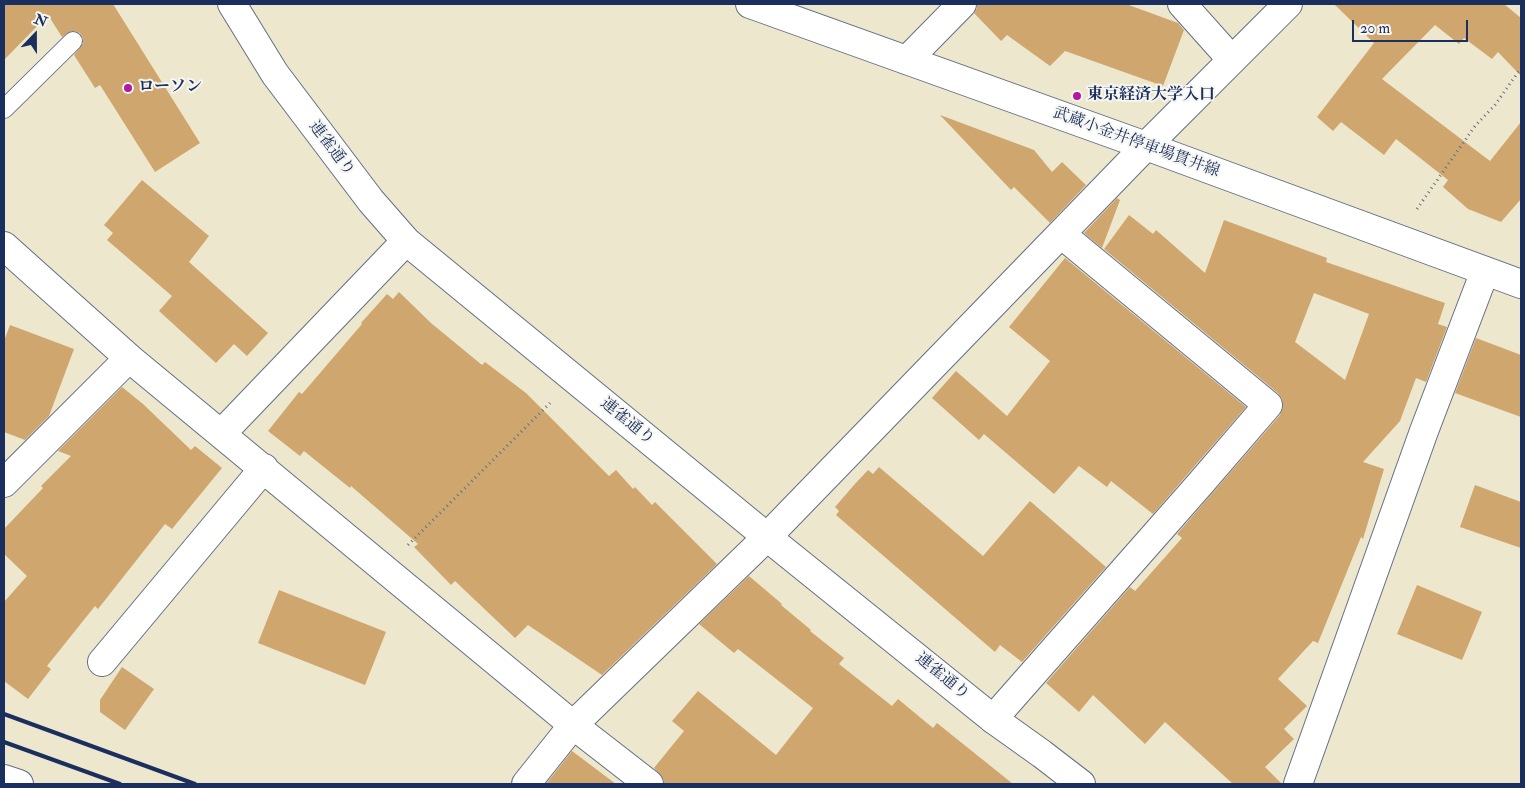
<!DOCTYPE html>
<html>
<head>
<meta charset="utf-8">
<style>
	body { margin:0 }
	#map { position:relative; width:1525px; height:788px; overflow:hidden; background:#ece7cd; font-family:"IM FELL Double Pica",serif }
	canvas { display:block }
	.frame { position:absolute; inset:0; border:5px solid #1b2f5e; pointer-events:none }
	.north { position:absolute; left:10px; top:10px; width:50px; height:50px; -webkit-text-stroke:4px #f6f6f2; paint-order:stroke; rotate:22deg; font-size:14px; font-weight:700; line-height:20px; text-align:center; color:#1b2f5e }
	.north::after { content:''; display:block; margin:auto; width:18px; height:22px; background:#1b2f5e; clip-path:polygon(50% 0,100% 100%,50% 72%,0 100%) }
	.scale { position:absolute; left:1352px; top:20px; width:116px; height:22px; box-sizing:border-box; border:2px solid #1b2f5e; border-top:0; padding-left:6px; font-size:15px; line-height:18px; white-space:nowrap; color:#1b2f5e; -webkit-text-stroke:4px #f6f6f2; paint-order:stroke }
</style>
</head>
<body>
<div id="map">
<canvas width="1525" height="788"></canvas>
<div class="frame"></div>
<div class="north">N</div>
<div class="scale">20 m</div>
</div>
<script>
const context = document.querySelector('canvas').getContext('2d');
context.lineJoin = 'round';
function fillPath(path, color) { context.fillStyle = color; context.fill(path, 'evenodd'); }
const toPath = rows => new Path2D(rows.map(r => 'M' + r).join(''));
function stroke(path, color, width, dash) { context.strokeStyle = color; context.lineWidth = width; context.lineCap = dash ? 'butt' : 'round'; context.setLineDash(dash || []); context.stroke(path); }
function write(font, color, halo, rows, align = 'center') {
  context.font = font + ' "IM FELL Double Pica","Noto Serif JP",serif'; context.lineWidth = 4; context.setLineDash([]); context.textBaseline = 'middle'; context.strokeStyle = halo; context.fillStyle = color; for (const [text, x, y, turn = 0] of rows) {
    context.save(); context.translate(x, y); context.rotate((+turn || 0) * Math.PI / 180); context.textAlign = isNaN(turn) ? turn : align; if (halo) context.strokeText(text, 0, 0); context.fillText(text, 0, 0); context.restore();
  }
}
fillPath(toPath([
	[4,4,113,4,200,143,155,172,100,85,95,88,74,55,83,44,83,38,80,33,75,31,71,31,62,37,48,15,4,60],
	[977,4,1126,4,1178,23,1184,30,1163,86,1065,51,1050,66,1007,35,1001,41,974,13,977,8],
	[1334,4,1504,4,1521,18,1521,76,1498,52,1492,59,1464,38,1459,44,1435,25,1382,79,1490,161,1521,122,1521,199,1501,222,1468,209,1443,187,1448,180,1396,139,1384,155,1341,122,1333,131,1317,117,1374,43],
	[940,115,1034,150,1052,172,1062,162,1086,185,1050,223,1014,187,1011,190],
	[142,180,209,236,189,262,268,333,247,356,234,344,216,363,159,311,172,296,107,240,113,233,104,225],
	[1117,198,1120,200,1102,248,1084,233],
	[1129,215,1153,234,1156,230,1205,273,1224,220,1327,258,1326,262,1445,303,1438,324,1447,327,1426,382,1416,378,1400,421,1363,462,1384,469,1363,539,1361,537,1318,643,1313,641,1278,679,1307,706,1284,729,1294,739,1265,767,1282,784,1233,784,1165,722,1145,744,1093,695,1079,712,1046,683,1130,587,1135,591,1182,538,1177,534,1280,415,1283,407,1282,399,1278,393,1104,249],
	[1314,293,1369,314,1345,380,1295,342],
	[1065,258,1246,407,1153,514,1111,481,1107,487,1079,466,1054,494,984,434,979,440,932,398,956,371,1007,416,1050,361,1009,327],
	[399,292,431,323,482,365,485,362,526,393,609,476,616,470,633,489,635,487,652,505,655,502,717,564,602,675,528,625,515,638,455,581,451,585,414,547,418,544,351,486,350,488,304,451,300,456,268,431,299,392,302,394,362,324,361,323,387,294,393,299],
	[10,325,74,349,49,416,25,440,4,432,4,341],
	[1476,338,1521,355,1521,417,1455,393],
	[122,387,143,404,191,450,195,446,222,468,172,529,165,524,98,609,95,606,47,666,51,669,28,699,4,681,4,602,27,576,4,554,4,529,43,488,41,486,71,456,58,451],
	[879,467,983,556,1030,501,1106,567,1022,662,1000,645,995,652,836,515,839,511,835,507,854,485,868,470,873,474],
	[1475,485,1521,502,1521,548,1460,527],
	[749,576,782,604,781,605,811,630,810,631,844,658,839,664,892,706,898,699,933,728,937,723,1013,784,664,784,663,778,654,768,684,731,672,721,698,691,776,755,813,708,738,649,734,653,699,624],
	[1417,585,1482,612,1462,660,1397,634],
	[279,590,386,632,365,685,258,643],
	[122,667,154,689,125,730,100,712,100,700],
	[572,751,616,784,546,784]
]), '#d0a66f');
const lane = toPath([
	[4,109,73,41]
]);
const street = toPath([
	[1182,4,1232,60],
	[907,60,962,4],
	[4,246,129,358,573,725,649,784],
	[222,433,406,241],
	[4,483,129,358],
	[102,662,264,468],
	[993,719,1200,484,1268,405,1061,234],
	[4,779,19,784],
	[526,784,573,725,767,537,1146,146,1288,4],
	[1298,784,1424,431,1485,271]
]);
const secondary = toPath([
	[232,4,275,74,371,201,406,241,767,537,993,719,1042,754,1081,784],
	[750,4,1146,146,1521,284]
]);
stroke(lane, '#646f85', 20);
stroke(street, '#646f85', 30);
stroke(secondary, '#646f85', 30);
stroke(toPath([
	[1417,209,1475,126,1495,105,1521,68],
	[408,545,550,403]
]), '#646f85', 3, [1, 4]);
stroke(lane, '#fff', 18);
stroke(street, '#fff', 28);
stroke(secondary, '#fff', 28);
stroke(toPath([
	[4,714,195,784],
	[4,742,120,784]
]), '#1b2f5e', 4);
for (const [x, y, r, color] of [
	[128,88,5,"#b5179e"],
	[1077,96,5,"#b5179e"]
]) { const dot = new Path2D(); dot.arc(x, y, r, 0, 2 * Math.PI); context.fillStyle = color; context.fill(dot); stroke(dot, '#f6f6f2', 2); }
write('bold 16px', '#1b2f5e', '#f6f6f2', [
	["ローソン",138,88],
	["東京経済大学入口",1087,96]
], 'left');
write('16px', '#1b2f5e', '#f6f6f2', [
	["武蔵小金井停車場貫井線",1136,143,20],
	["連雀通り",331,149,53],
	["連雀通り",627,422,39],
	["連雀通り",942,677,39]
]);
</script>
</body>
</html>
